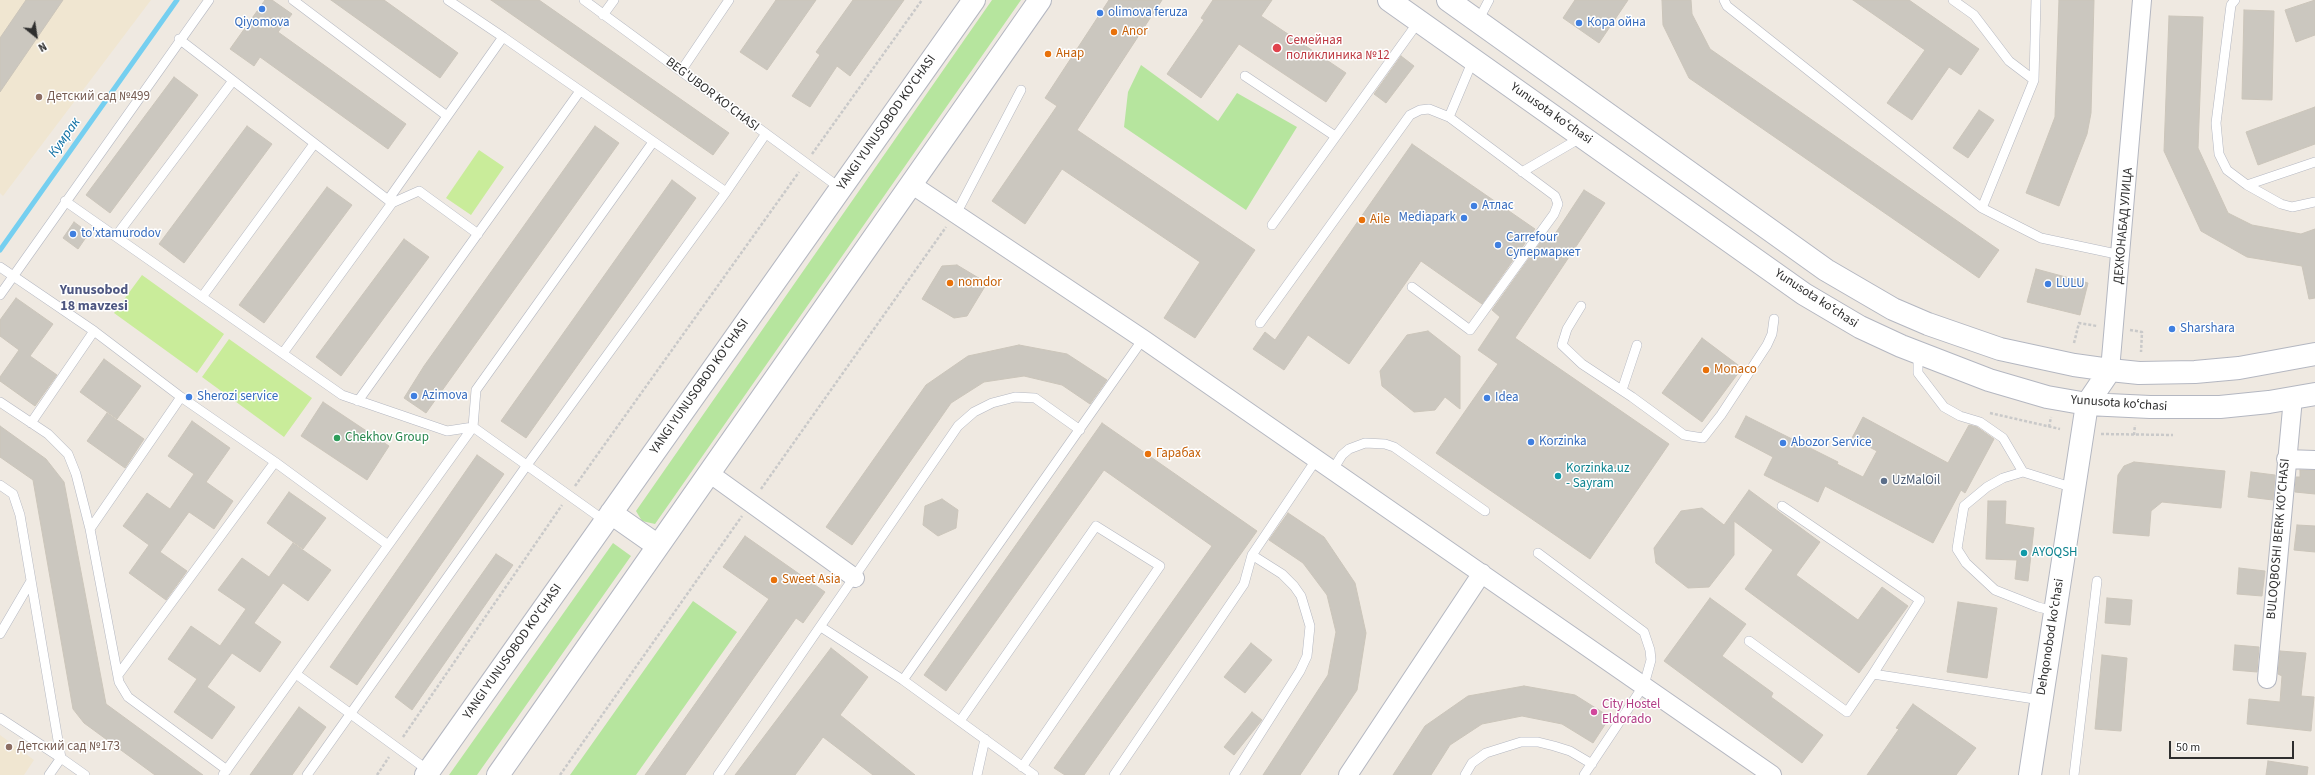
<!DOCTYPE html>
<html>
<head>
<meta charset="utf-8">
<style>
	body { margin:0 }
	#map { position:relative; width:2315px; height:775px; overflow:hidden; background:#efe9e1; font-family:"Source Sans 3",sans-serif }
	canvas { display:block }
	.north { position:absolute; left:16px; top:16px; width:40px; height:40px; -webkit-text-stroke:3px #fff; paint-order:stroke; rotate:150deg; font-size:11px; font-weight:700; line-height:16px; text-align:center; color:#2e2e2e }
	.north::after { content:''; display:block; margin:auto; width:14px; height:18px; background:#2e2e2e; clip-path:polygon(50% 0,100% 100%,50% 72%,0 100%) }
	.scale { position:absolute; left:2169px; top:741px; width:125px; height:18px; box-sizing:border-box; border:2px solid #2e2e2e; border-top:0; padding-left:5px; font-size:12px; line-height:14px; white-space:nowrap; color:#2e2e2e; -webkit-text-stroke:3px #fff; paint-order:stroke }
</style>
</head>
<body>
<div id="map">
<canvas width="2315" height="775"></canvas>
<div class="north">N</div>
<div class="scale">50 m</div>
</div>
<script>
const context = document.querySelector('canvas').getContext('2d');
context.lineJoin = 'round';
function fillPath(path, color) { context.fillStyle = color; context.fill(path, 'evenodd'); }
const toPath = rows => new Path2D(rows.map(r => 'M' + r).join(''));
function stroke(path, color, width, dash) { context.strokeStyle = color; context.lineWidth = width; context.lineCap = dash ? 'butt' : 'round'; context.setLineDash(dash || []); context.stroke(path); }
function write(font, color, halo, rows, align = 'center') {
  context.font = font + ' "Source Sans 3",sans-serif'; context.lineWidth = 3; context.setLineDash([]); context.textBaseline = 'middle'; context.strokeStyle = halo; context.fillStyle = color; for (const [text, x, y, turn = 0] of rows) {
    context.save(); context.translate(x, y); context.rotate((+turn || 0) * Math.PI / 180); context.textAlign = isNaN(turn) ? turn : align; if (halo) context.strokeText(text, 0, 0); context.fillText(text, 0, 0); context.restore();
  }
}
fillPath(toPath([
	[0,0,151,0,3,196,0,193],
	[0,735,34,760,24,775,0,775]
]), '#f0e6d1');
fillPath(toPath([
	[992,0,1021,0,655,524,642,521,636,511],
	[1141,65,1218,121,1237,93,1297,127,1246,210,1124,127,1128,92],
	[613,543,631,556,477,775,449,775],
	[693,601,737,632,636,775,570,775]
]), '#b6e59e');
fillPath(toPath([
	[479,150,504,167,471,215,446,198],
	[142,275,224,334,197,373,114,313],
	[229,339,312,398,284,437,202,377]
]), '#c9ec9a');
stroke(toPath([
	[0,250,177,0]
]), '#75cff0', 5);
const building = toPath([
	[26,0,63,0,0,92,0,38,26,0],
	[265,0,272,0,292,14,278,32,406,124,388,149,260,57,254,66,230,49,265,0],
	[331,0,384,0,458,53,440,78,331,0],
	[491,0,539,0,729,133,713,155,491,0],
	[776,0,816,0,767,70,740,52,776,0],
	[853,0,904,0,850,76,837,66,810,107,792,96,820,55,816,52,853,0],
	[1109,0,1162,0,1077,130,1255,250,1195,338,1164,318,1200,262,1062,169,1025,224,992,201,1057,106,1045,98,1109,0],
	[1213,0,1272,0,1261,16,1346,73,1326,102,1239,44,1201,98,1167,74,1204,20,1201,18,1213,0],
	[1575,0,1628,0,1599,43,1563,18,1575,0],
	[1662,0,1691,0,1692,14,1710,49,1999,250,1979,278,1689,78,1663,25,1662,0],
	[1853,0,1909,0,1979,49,1961,75,1949,67,1912,120,1887,103,1925,50,1853,0],
	[2059,0,2094,0,2091,113,2087,134,2059,206,2026,193,2055,117,2059,0],
	[2315,0,2315,35,2296,42,2285,10,2315,0],
	[2244,10,2274,11,2272,100,2242,99,2244,10],
	[2169,16,2203,17,2198,148,2228,213,2252,225,2301,234,2315,229,2315,298,2309,299,2302,266,2247,257,2201,231,2164,151,2169,16],
	[1401,56,1414,66,1386,103,1374,94,1401,56],
	[174,77,198,95,110,213,86,195,174,77],
	[2315,107,2315,144,2258,165,2246,132,2315,107],
	[1979,110,1994,120,1968,158,1953,148,1979,110],
	[247,126,272,144,184,263,159,244,247,126],
	[595,126,619,143,426,413,404,398,424,366,595,126],
	[1412,144,1535,229,1482,304,1421,261,1349,364,1308,335,1284,370,1253,349,1265,332,1275,340,1412,144],
	[672,180,696,198,526,438,501,421,672,180],
	[327,187,352,205,264,323,239,305,327,187],
	[1584,190,1605,203,1515,338,1669,444,1590,559,1436,453,1498,364,1478,350,1500,317,1492,310,1545,236,1551,240,1584,190],
	[74,222,89,233,78,249,63,238,74,222],
	[404,239,429,257,341,376,316,357,404,239],
	[957,265,987,283,967,316,954,318,922,299,942,266,957,265],
	[2036,269,2088,283,2080,315,2027,302,2036,269],
	[16,298,53,324,30,356,57,375,35,406,0,381,0,377,19,350,0,336,0,320,16,298],
	[1428,331,1460,356,1460,409,1445,397,1435,410,1414,412,1382,386,1380,371,1407,335,1428,331],
	[1702,338,1742,368,1702,422,1662,393,1702,338],
	[1019,345,1067,354,1107,380,1090,404,1062,385,1024,376,984,382,951,403,852,545,826,527,926,385,968,356,1019,345],
	[104,359,141,386,117,419,80,392,104,359],
	[323,402,389,446,367,480,301,436,323,402],
	[107,413,144,439,125,468,87,441,107,413],
	[1746,416,1838,462,1837,464,1863,477,1877,451,1852,438,1863,417,1948,463,1969,425,1977,427,1994,439,1965,493,1961,490,1933,543,1825,486,1818,502,1764,475,1773,457,1735,437,1746,416],
	[192,421,230,448,206,482,233,501,214,529,189,512,160,552,187,571,166,600,129,573,149,545,123,526,147,493,170,509,194,474,168,456,192,421],
	[1102,423,1257,531,1084,775,1065,775,1054,768,1212,546,1104,470,946,691,924,675,1102,423],
	[0,426,46,459,64,482,106,704,203,775,155,775,84,723,73,709,33,480,0,457,0,426],
	[477,455,504,474,357,685,330,667,477,455],
	[2134,462,2225,471,2221,508,2162,502,2151,511,2149,536,2113,533,2118,475,2124,466,2134,462],
	[2300,470,2315,470,2315,494,2295,492,2296,477,2300,477,2300,470],
	[2251,472,2275,475,2273,500,2248,497,2251,472],
	[1749,490,1820,542,1796,575,1858,620,1882,587,1908,606,1859,673,1745,589,1773,550,1734,521,1734,555,1709,587,1688,588,1656,563,1654,548,1681,511,1702,508,1724,525,1749,490],
	[289,492,326,518,303,549,267,523,289,492],
	[942,499,958,510,956,528,938,536,923,525,925,506,942,499],
	[1988,501,2006,501,2005,524,2034,528,2028,581,2015,579,2017,560,1986,559,1988,501],
	[1288,513,1324,537,1355,583,1366,633,1357,690,1300,775,1263,775,1328,675,1336,632,1327,595,1303,563,1269,540,1288,513],
	[2297,525,2315,526,2315,552,2294,550,2297,525],
	[745,536,825,592,803,623,796,618,685,775,645,775,769,599,723,567,745,536],
	[293,543,331,570,308,601,283,583,254,623,281,642,260,672,232,653,207,687,235,707,212,739,174,712,197,679,168,659,191,626,220,646,246,609,218,590,242,558,269,577,293,543],
	[496,554,513,565,412,710,395,697,496,554],
	[2239,568,2265,571,2262,596,2237,594,2239,568],
	[1710,598,1746,624,1722,656,1773,693,1771,697,1823,735,1802,763,1664,661,1710,598],
	[2107,598,2132,600,2130,625,2105,623,2107,598],
	[1958,602,1997,608,1987,678,1947,672,1958,602],
	[1251,643,1272,660,1245,693,1224,677,1251,643],
	[2235,645,2259,647,2257,672,2233,670,2235,645],
	[831,648,868,677,840,715,915,775,873,775,823,737,795,775,735,775,831,648],
	[2280,651,2306,653,2301,696,2314,697,2311,731,2247,724,2249,699,2280,702,2282,676,2278,674,2280,651],
	[2102,655,2127,658,2121,731,2095,729,2102,655],
	[1524,686,1575,695,1610,717,1593,743,1562,724,1522,716,1482,724,1450,745,1431,775,1393,775,1425,726,1468,696,1524,686],
	[1913,704,1976,748,1956,775,1867,775,1899,729,1896,728,1913,704],
	[299,707,326,727,292,775,250,775,299,707],
	[1252,712,1262,720,1234,755,1224,747,1252,712],
	[2268,761,2308,767,2307,775,2266,775,2268,761]
]);
fillPath(building, '#cbc7bf');
stroke(building, '#cbc5ba', 1);
const lane = toPath([
	[293,0,447,116],
	[584,0,840,188],
	[1724,0,1727,6,1982,208,2034,80,2036,0],
	[1953,0,1974,15,2009,61,2034,80],
	[2235,0,2231,5,2216,123,2219,154,2227,170,2247,185,2315,162],
	[603,15,614,0],
	[1478,21,1489,0],
	[503,37,726,192,765,135],
	[179,39,392,203,419,191,478,234],
	[681,71,729,0],
	[1245,76,1335,136],
	[1449,117,1473,60],
	[1522,172,1582,137],
	[2247,185,2281,204,2292,207,2315,202],
	[388,200,503,37,448,0],
	[65,201,342,395,447,431,473,427,605,521],
	[1982,208,2041,238,2121,255],
	[956,214,1021,90],
	[1272,225,1419,21],
	[116,236,232,82],
	[0,267,94,331,181,397,275,462,388,545],
	[0,295,209,0],
	[202,297,314,144],
	[1581,306,1567,329,1562,345,1582,364,1632,397,1684,435,1703,438,1721,415,1767,345,1772,334,1774,319],
	[1260,323,1410,115,1420,110,1429,109,1449,117,1555,196,1558,204,1554,214,1470,330,1412,287],
	[283,353,392,203],
	[1918,353,1918,373,1944,407,1960,416,1980,422,2003,438,2023,472],
	[1622,390,1637,345],
	[358,401,580,91],
	[0,402,48,434,68,454,76,474,90,529,119,682,128,697,227,770],
	[31,423,94,331],
	[1332,471,1342,455,1349,449,1365,443,1385,444,1394,447,1485,511],
	[0,485,13,494,20,515,61,758,85,775],
	[1782,506,1920,600,1873,674,2041,700],
	[90,529,181,397],
	[1538,553,1644,632,1650,650,1651,660,1644,685,1584,775],
	[2055,611,2038,607,1995,590,1966,563,1957,549,1961,524,1964,506,1987,487,2003,478,2023,472,2074,488],
	[821,627,903,680,1143,339],
	[0,634,31,581],
	[1749,641,1847,712,1873,674],
	[296,674,429,771],
	[118,675,275,462],
	[903,680,1034,775],
	[0,718,61,758,49,775],
	[960,721,1096,526,1160,566,1022,767],
	[223,775,473,427,476,390,653,142],
	[307,775,527,465,726,192],
	[718,775,958,426,974,412,992,403,1015,397,1035,398,1080,430],
	[977,775,985,739],
	[1114,775,1244,584,1252,555,1316,460],
	[1234,775,1300,671,1307,656,1310,626,1301,596,1294,586,1282,574,1252,555],
	[1465,775,1472,763,1486,753,1521,742,1538,742,1554,746,1570,751,1592,764],
	[2074,775,2097,581]
]);
const street = toPath([
	[911,184,1143,339,1772,775],
	[2110,370,2142,0],
	[2286,459,2315,460],
	[709,473,855,578],
	[2267,679,2293,398],
	[1348,775,1482,573]
]);
const secondary = toPath([
	[1389,0,1804,294,1860,327,1901,346,1989,380,2047,397,2087,404,2150,407,2220,407,2269,402,2315,394],
	[1448,0,1826,270,1893,309,1928,324,2000,349,2074,365,2110,370,2139,373,2195,372,2239,368,2315,354],
	[611,513,658,546],
	[426,775,974,0],
	[498,775,1040,0],
	[2030,775,2087,404,2110,370]
]);
stroke(lane, '#b4b7c1', 10);
stroke(street, '#b4b7c1', 20);
stroke(secondary, '#b4b7c1', 24);
stroke(toPath([
	[812,154,922,0],
	[2130,330,2142,332,2141,352],
	[2074,343,2079,323,2097,326],
	[1990,413,2060,429],
	[2049,427,2051,417],
	[2101,434,2173,435],
	[2134,435,2135,425],
	[575,486,799,172],
	[761,489,946,227],
	[403,737,562,505],
	[377,775,389,757],
	[560,775,742,516]
]), '#c9c9c9', 2.5, [3, 2]);
stroke(lane, '#fff', 9);
stroke(street, '#fff', 18);
stroke(secondary, '#fff', 22);
for (const [x, y, r, color] of [
	[262,9,4,"#3f7fe0"],
	[1100,13,4,"#3f7fe0"],
	[1579,23,4,"#3f7fe0"],
	[1114,32,4,"#e8710a"],
	[1277,48,5,"#e0444e"],
	[1048,54,4,"#e8710a"],
	[39,97,4,"#8d6e63"],
	[1474,206,4,"#3f7fe0"],
	[1464,218,4,"#3f7fe0"],
	[1362,220,4,"#e8710a"],
	[73,234,4,"#3f7fe0"],
	[1498,245,4,"#3f7fe0"],
	[950,283,4,"#e8710a"],
	[2048,284,4,"#3f7fe0"],
	[2172,329,4,"#3f7fe0"],
	[1706,370,4,"#e8710a"],
	[414,396,4,"#3f7fe0"],
	[189,397,4,"#3f7fe0"],
	[1487,398,4,"#3f7fe0"],
	[337,438,4,"#2e9e5b"],
	[1531,442,4,"#3f7fe0"],
	[1783,443,4,"#3f7fe0"],
	[1148,454,4,"#e8710a"],
	[1558,476,4,"#0f9aa8"],
	[1884,481,4,"#5c6f8a"],
	[2024,553,4,"#0f9aa8"],
	[774,580,4,"#e8710a"],
	[1594,712,4,"#d1479c"],
	[9,747,4,"#8d6e63"]
]) { const dot = new Path2D(); dot.arc(x, y, r, 0, 2 * Math.PI); context.fillStyle = color; context.fill(dot); stroke(dot, '#fff', 1.5); }
write('13px', '#366cbe', '#fff', [
	["olimova feruza",1108,13],
	["Qiyomova",262,23,"center"],
	["Кора ойна",1587,23],
	["Атлас",1482,206],
	["Mediapark",1456,218,"right"],
	["to'xtamurodov",81,234],
	["Carrefour",1506,238],
	["Супермаркет",1506,253],
	["LULU",2056,284],
	["Sharshara",2180,329],
	["Azimova",422,396],
	["Sherozi service",197,397],
	["Idea",1495,398],
	["Korzinka",1539,442],
	["Abozor Service",1791,443]
], 'left');
write('13px', '#c56008', '#fff', [
	["Anor",1122,32],
	["Анар",1056,54],
	["Aile",1370,220],
	["nomdor",958,283],
	["Monaco",1714,370],
	["Гарабах",1156,454],
	["Sweet Asia",782,580]
], 'left');
write('13px', '#be3a42', '#fff', [
	["Семейная",1286,41],
	["поликлиника №12",1286,56]
], 'left');
write('13px', '#2e2e2e', '#fff', [
	["BEG'UBOR KO'CHASI",712,95,37],
	["Yunusota koʻchasi",1551,114,35],
	["YANGI YUNUSOBOD KO'CHASI",887,123,-55],
	["ДЕХКОНАБАД УЛИЦА",2124,226,-85],
	["Yunusota koʻchasi",1816,299,33],
	["YANGI YUNUSOBOD KO'CHASI",700,387,-55],
	["Yunusota koʻchasi",2119,404,4],
	["BULOQBOSHI BERK KO'CHASI",2279,539,-85],
	["Dehqonobod koʻchasi",2051,637,-81],
	["YANGI YUNUSOBOD KO'CHASI",513,652,-55]
]);
write('13px', '#785e54', '#fff', [
	["Детский сад №499",47,97],
	["Детский сад №173",17,747]
], 'left');
write('13px', '#27864d', '#fff', [
	["Chekhov Group",345,438]
], 'left');
write('13px', '#0d838f', '#fff', [
	["Korzinka.uz",1566,469],
	["- Sayram",1566,484],
	["AYOQSH",2032,553]
], 'left');
write('13px', '#4e5e75', '#fff', [
	["UzMalOil",1892,481]
], 'left');
write('13px', '#b23c85', '#fff', [
	["City Hostel",1602,705],
	["Eldorado",1602,720]
], 'left');
write('italic 14px', '#0d6fa3', '#fff', [
	["Кумрак",65,138,-55]
]);
write('bold 14px', '#4d5680', '#fff', [
	["Yunusobod",94,291],
	["18 mavzesi",94,307]
]);
</script>
</body>
</html>
